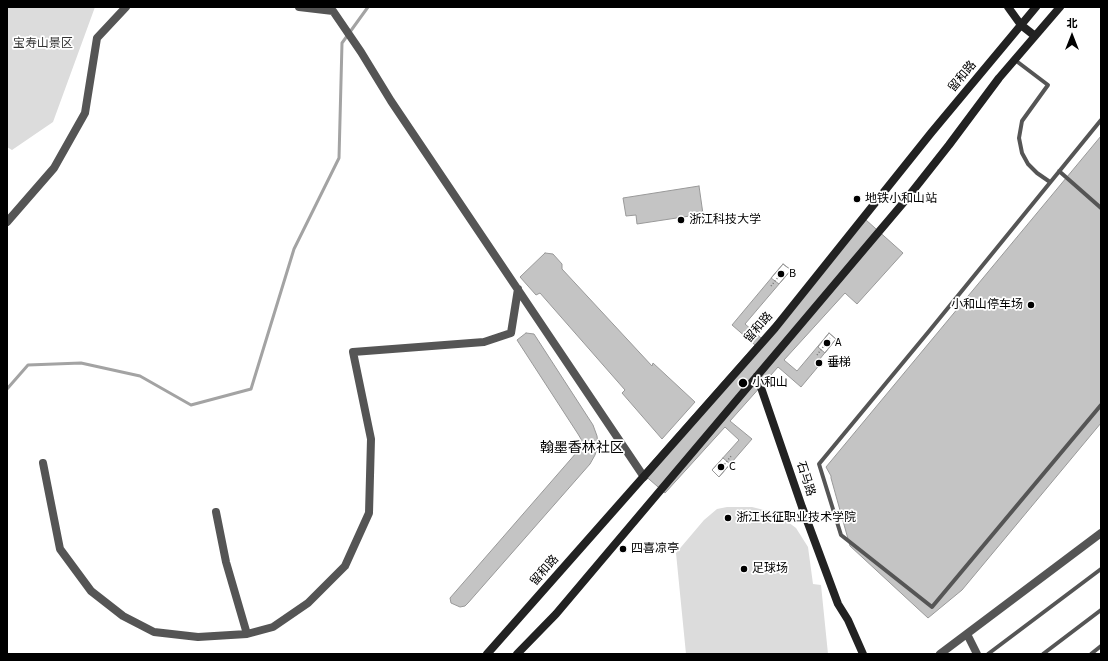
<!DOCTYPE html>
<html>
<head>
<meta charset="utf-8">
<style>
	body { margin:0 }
	#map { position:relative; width:1108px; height:661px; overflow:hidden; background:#fff; font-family:"Source Sans 3","Noto Sans SC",sans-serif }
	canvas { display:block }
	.frame { position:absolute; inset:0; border:8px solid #000; pointer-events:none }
	.north { position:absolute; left:1052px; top:16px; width:40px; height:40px; -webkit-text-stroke:3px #fff; paint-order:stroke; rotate:0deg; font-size:11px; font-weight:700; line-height:16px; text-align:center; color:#000 }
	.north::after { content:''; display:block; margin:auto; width:14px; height:18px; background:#000; clip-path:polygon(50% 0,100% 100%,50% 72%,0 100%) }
</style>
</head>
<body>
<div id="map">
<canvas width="1108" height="661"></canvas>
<div class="frame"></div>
<div class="north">北</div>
</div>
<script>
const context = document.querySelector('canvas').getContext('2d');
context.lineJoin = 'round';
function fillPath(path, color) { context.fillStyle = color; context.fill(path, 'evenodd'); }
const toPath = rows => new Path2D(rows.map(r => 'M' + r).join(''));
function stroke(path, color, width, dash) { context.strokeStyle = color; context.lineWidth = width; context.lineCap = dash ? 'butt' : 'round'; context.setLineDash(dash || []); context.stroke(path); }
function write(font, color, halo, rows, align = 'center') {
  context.font = font + ' "Source Sans 3","Noto Sans SC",sans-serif'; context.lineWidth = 3.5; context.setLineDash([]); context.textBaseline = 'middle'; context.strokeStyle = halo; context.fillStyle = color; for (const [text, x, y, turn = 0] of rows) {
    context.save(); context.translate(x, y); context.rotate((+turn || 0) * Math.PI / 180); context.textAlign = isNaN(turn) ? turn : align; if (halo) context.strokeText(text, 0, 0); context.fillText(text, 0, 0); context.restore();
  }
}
fillPath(toPath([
	[7,7,95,7,53,122,12,150,7,147],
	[727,507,752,507,776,513,796,528,808,547,813,584,821,585,828,654,686,654,676,553,704,520,717,509]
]), '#dcdcdc');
stroke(toPath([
	[7,389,28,365,81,363,140,376,191,405,251,389,294,249,339,158,342,43,368,7]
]), '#a3a3a3', 3);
const building = toPath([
	[1101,136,1101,423,962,590,928,618,850,546,831,478,831,476,826,467,1101,136],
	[699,186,703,214,637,224,636,215,626,216,623,198,699,186],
	[866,220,903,253,857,304,845,293,784,360,797,371,829,333,836,339,819,360,822,362,801,387,778,367,730,421,752,439,719,477,712,470,739,440,725,427,665,493,642,473,755,345,732,325,783,264,791,270,745,324,761,338,866,220],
	[545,253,553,254,562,264,562,269,652,366,653,363,695,402,662,439,622,393,625,390,540,293,536,295,520,277,545,253],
	[783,264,791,270,779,284,771,278,783,264],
	[526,333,534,334,593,425,597,436,598,445,595,455,590,464,468,603,465,606,460,607,451,603,450,598,577,452,581,446,581,439,578,434,517,340,526,333],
	[829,333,836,339,825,353,818,347,829,333],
	[723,458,730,464,719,477,712,470,723,458]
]);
fillPath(building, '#c4c4c4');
stroke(building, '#999', 1);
stroke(toPath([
	[771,286,784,270],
	[817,355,830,338],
	[719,471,732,455]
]), '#777', 1.5, [1, 2]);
stroke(toPath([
	[1015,60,1048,85,1022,121,1019,138,1022,153,1028,164,1037,173,1050,182],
	[1101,120,930,330,819,464,841,535,932,607,1101,405],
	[1059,171,1101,208],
	[988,654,1101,569],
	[1043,654,1101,610],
	[1091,654,1101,646]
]), '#555', 4);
stroke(toPath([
	[299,7,333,11,361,52,391,101,644,477],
	[7,222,54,168,85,113,97,38,126,7],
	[43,463,60,549,91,591,123,616,154,632,198,637,247,634,273,627,308,603,345,566,369,513,371,439,353,352,484,342,511,333,518,289],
	[216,512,226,562,247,634],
	[967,634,977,654],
	[940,654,1101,533]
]), '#555', 8);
stroke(toPath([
	[1008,7,1021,25,1035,36],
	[757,376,802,507,838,604,848,620,863,654],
	[487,654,775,328,931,133,1036,7],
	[517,654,556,614,904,202,949,145,999,78,1060,7]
]), '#222', 8);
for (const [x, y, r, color] of [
	[857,199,4,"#000"],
	[681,220,4,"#000"],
	[781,274,4,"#000"],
	[1031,305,4,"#000"],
	[827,343,4,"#000"],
	[819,363,4,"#000"],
	[743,383,5,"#000"],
	[721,467,4,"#000"],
	[728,518,4,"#000"],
	[623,549,4,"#000"],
	[744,569,4,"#000"]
]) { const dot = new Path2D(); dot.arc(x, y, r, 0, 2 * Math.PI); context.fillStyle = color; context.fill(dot); stroke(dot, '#fff', 1.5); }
write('12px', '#333', '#fff', [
	["宝寿山景区",43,44]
]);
write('12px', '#000', '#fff', [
	["留和路",963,77,-50],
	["留和路",759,328,-49],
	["石马路",805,479,72],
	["留和路",545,571,-49]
]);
write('12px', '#000', '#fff', [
	["地铁小和山站",865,199],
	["浙江科技大学",689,220],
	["B",789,274],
	["小和山停车场",1023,305,"right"],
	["A",835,343],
	["垂梯",827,363],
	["小和山",752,383],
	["C",729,467],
	["浙江长征职业技术学院",736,518],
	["四喜凉亭",631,549],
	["足球场",752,569]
], 'left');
write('14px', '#000', '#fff', [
	["翰墨香林社区",582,449]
]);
</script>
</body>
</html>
